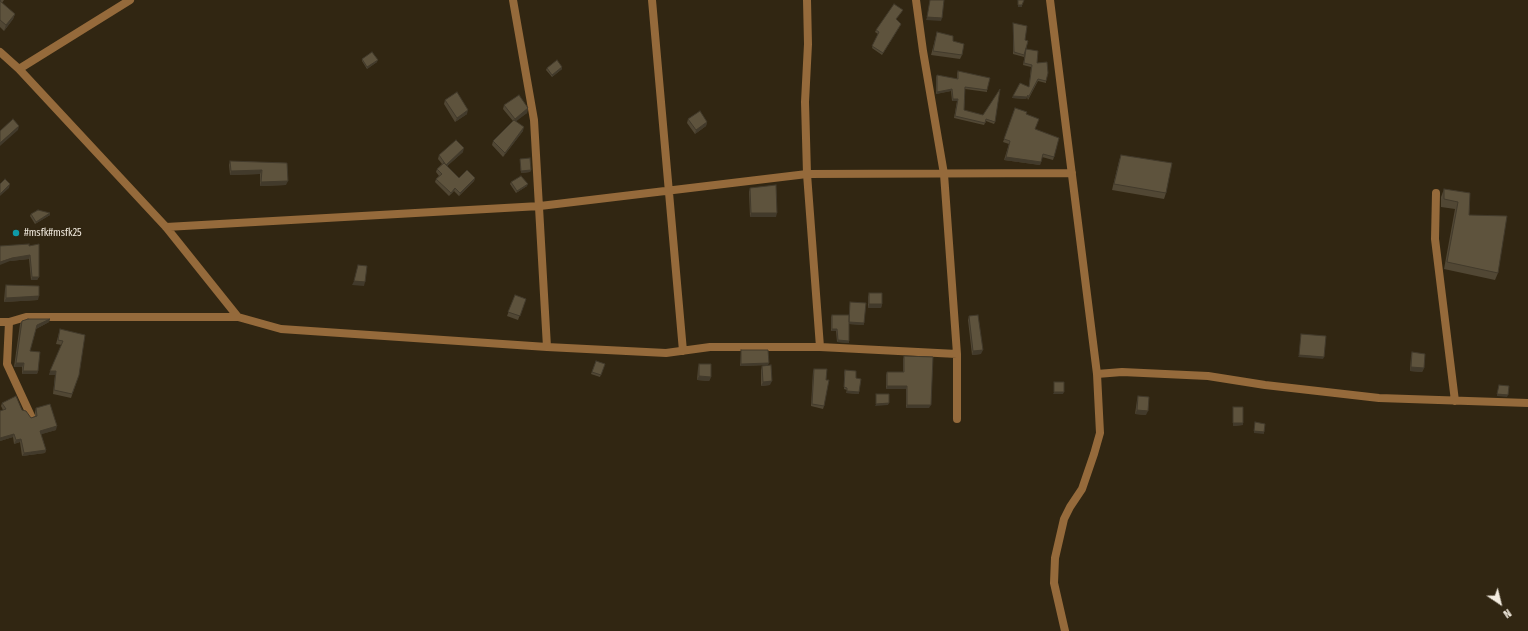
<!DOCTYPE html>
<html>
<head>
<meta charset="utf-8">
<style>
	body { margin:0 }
	#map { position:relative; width:1528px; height:631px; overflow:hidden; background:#312612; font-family:"Fira Sans Condensed",sans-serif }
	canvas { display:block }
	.north { position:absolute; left:1480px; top:583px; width:40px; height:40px; -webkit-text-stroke:3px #312612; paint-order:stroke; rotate:145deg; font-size:11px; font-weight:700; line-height:16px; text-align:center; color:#f3ece0 }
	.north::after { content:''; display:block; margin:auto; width:14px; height:18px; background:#f3ece0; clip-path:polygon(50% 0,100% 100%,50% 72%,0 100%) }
</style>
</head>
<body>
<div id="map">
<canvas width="1528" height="631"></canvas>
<div class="north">N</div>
</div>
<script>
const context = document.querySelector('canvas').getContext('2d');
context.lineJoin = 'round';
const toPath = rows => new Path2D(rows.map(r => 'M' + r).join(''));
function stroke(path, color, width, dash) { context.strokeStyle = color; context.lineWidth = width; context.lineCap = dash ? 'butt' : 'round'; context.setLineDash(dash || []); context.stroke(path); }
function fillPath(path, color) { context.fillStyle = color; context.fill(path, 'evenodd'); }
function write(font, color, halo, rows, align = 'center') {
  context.font = font + ' "Fira Sans Condensed",sans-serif'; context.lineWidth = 4; context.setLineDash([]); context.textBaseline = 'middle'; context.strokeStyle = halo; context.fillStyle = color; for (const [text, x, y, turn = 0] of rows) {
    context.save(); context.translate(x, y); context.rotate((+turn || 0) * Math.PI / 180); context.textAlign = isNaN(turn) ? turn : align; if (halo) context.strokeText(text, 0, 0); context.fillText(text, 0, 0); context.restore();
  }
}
stroke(toPath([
	[513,0,534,120,547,347],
	[652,0,683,351],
	[807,0,808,44,805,102,807,174,820,347],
	[916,0,923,51,944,174,957,354,957,419],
	[1050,0,1097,374,1100,433,1094,454,1082,489,1070,507,1064,519,1055,558,1054,583,1065,631],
	[0,52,19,69,166,227,238,317,281,329,547,347,666,353,710,347,820,347,957,354],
	[19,69,130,0],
	[1436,193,1435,239,1455,401],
	[166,227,540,206,807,174,1072,173],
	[0,322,9,322,26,317,238,317],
	[9,322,7,364,31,416],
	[1097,374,1122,372,1208,376,1265,385,1379,398,1528,403]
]), '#956a3b', 8);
fillPath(toPath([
	[0,0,4,0,2,3,15,14,13,19,4,31,0,27],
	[902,12,896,19,901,24,900,26,882,55,872,48,878,34,875,32,876,30],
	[1013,23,1025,40,1028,41,1024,57,1013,54],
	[937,32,962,55,960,59,931,55],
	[1026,49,1037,63,1046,81,1046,83,1038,81,1028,100,1027,97,1026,99,1012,98,1013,96,1029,87,1031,67,1023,65],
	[362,59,377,62,367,69,362,61],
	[547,68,562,69,552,77,546,70],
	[958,71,987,90,987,92,965,89,964,110,995,122,994,124,986,121,984,125,954,118,957,101,952,101,951,91,936,94,936,77,937,75,957,79,957,73],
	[445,100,467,114,455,122,444,104],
	[504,105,528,108,527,113,515,121,523,131,503,157,492,145,493,141,513,121,503,109],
	[1015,108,1026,114,1035,129,1054,157,1053,160,1042,157,1040,165,1004,160,1009,144,1003,142],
	[688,119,707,122,706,126,695,134,687,123],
	[463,152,447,166,459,178,475,178,474,181,459,196,454,191,449,196,435,182,436,179,439,176,436,172,437,169,442,164,438,159,439,155],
	[1121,155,1166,193,1164,199,1112,190,1119,161],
	[520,159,531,170,530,172,521,173,520,161],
	[230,161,287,163,286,185,260,186,260,174,230,175,229,165],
	[511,182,527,186,516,193,510,184],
	[750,188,776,217,750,217,749,192],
	[1444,189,1470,193,1469,215,1498,273,1495,280,1444,269,1455,209,1441,207,1441,197],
	[31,214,50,215,35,224,30,216],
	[29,246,39,277,37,280,31,280,29,259,10,261],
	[6,285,38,300,4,302,5,289],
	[869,293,882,304,881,308,868,308,868,297],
	[515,295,526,299,518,320,507,316],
	[850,302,864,325,849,324,849,343,837,342,836,331,831,331,831,317,832,315,849,317],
	[969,316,981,354,972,355,968,320],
	[50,319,49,322,36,329,30,351,38,371,37,374,22,374,22,367,14,367,20,324,22,321],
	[60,329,79,375,71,398,53,394,55,375,49,375,62,345,56,344],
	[741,350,768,365,740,366,741,352],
	[1412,352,1424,368,1422,372,1410,371,1411,356],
	[904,356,929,408,906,408,906,389,886,389,886,375,887,372,903,372,903,359],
	[596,361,605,364,600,377,591,374],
	[699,364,711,377,709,381,697,380,698,368],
	[762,366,770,385,761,386,761,370],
	[814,369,824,406,823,409,811,406,813,371],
	[845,370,856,378,859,392,859,394,846,393,847,390,844,389,844,372],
	[1138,396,1146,415,1135,414,1137,400],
	[2,403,22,410,31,418,35,416,35,412,36,408,56,430,41,434,46,450,45,453,22,456,20,442,14,444,13,437,0,441,0,411,3,410,1,406],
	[1233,407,1243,423,1243,425,1233,426]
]), '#514734');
fillPath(toPath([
	[1018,5,1022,5,1022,7,1018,7],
	[15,14,13,19,4,31,6,25],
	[927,17,942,18,941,21,926,20],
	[378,60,377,62,367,69,367,67],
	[562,67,562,69,552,77,552,75],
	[952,89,951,91,936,94,937,92],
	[1013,96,1027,97,1026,99,1012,98],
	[953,99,958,99,957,101,952,101],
	[528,108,527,113,514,123,515,119],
	[468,110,467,114,455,122,457,118],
	[707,122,706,126,695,134,696,130],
	[19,126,18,130,0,146,0,143],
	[524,127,523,131,503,157,505,153],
	[464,148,463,152,445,168,446,165],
	[1006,157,1041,162,1040,165,1004,160],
	[262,170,260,174,230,175,231,171],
	[531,170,530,172,521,173,521,171],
	[475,178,474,181,459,196,460,193],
	[288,181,286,185,260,186,261,182],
	[10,184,9,188,0,196,0,194],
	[528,184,527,186,516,193,517,191],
	[455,188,454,191,449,196,451,193],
	[50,213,50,215,35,224,36,222],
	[751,213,777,213,776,217,750,217],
	[30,255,29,259,10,261,0,265,0,262,12,258],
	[32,277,39,277,37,280,31,280],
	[354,281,365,282,364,286,352,285],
	[39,296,38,300,4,302,6,298],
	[869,304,882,304,881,308,868,308],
	[50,319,49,322,36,329,37,325],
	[849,322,864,323,864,325,848,324],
	[832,329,837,329,836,331,831,331],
	[838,340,849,341,849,343,837,342],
	[983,350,981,354,972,355,973,351],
	[1299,355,1324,357,1323,359,1298,357],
	[16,363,24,363,22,367,14,367],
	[769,363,768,365,740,366,741,364],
	[1411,367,1424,368,1422,372,1410,371],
	[23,371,38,371,37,374,22,374],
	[50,371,56,371,55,375,49,375],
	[699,376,711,377,709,381,697,380],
	[772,381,770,385,761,386,763,382],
	[887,386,907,386,906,389,886,389],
	[847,391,859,392,859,394,846,393],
	[1054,392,1064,392,1063,394,1053,394],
	[1497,394,1508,395,1507,397,1497,396],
	[889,403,888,405,875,406,876,404],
	[907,405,931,405,929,408,906,408],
	[1137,410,1148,411,1146,415,1135,414],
	[1233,423,1243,423,1243,425,1233,426],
	[57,426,56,430,39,435,40,431],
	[1254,431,1264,432,1264,434,1254,433],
	[14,434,13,437,0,441,0,438],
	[21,439,20,442,14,444,16,440],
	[46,450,45,453,22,456,24,453]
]), '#423a2b');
const building = toPath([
	[0,0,1,0,0,1,15,14,6,25,0,20,0,0],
	[930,0,944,0,942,18,927,17,930,0],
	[1018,0,1024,0,1022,5,1018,5,1018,0],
	[894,4,903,10,896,19,901,24,883,53,872,46,879,32,876,30,894,4],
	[1013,23,1027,26,1025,40,1028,41,1024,55,1014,52,1013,23],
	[937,32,953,36,953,41,964,44,962,55,933,51,937,32],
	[1026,49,1038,51,1037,63,1047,62,1048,73,1046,81,1038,79,1028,98,1028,95,1027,97,1013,96,1020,83,1029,87,1032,65,1024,63,1026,49],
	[372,52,378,60,367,67,362,59,372,52],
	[557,60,562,67,552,75,547,68,557,60],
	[958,71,990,78,987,90,965,87,964,110,983,115,1000,89,995,122,986,119,985,123,955,116,958,99,953,99,952,89,937,92,937,75,958,79,958,71],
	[457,92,468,110,457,118,445,100,457,92],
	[519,95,528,108,515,119,504,105,519,95],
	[1015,108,1027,112,1026,114,1039,119,1035,129,1059,138,1054,157,1043,154,1041,162,1006,157,1010,141,1004,139,1015,108],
	[700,111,707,122,696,130,688,119,700,111],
	[13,119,19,126,0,143,0,131,13,119],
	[514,120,524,127,505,153,493,141,514,120],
	[456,140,464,148,446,165,439,155,456,140],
	[1121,155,1172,163,1166,193,1114,184,1121,155],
	[530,158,531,170,521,171,520,159,530,158],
	[230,161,287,163,288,181,261,182,262,170,231,171,230,161],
	[444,163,459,178,467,170,475,178,460,193,455,188,451,193,436,179,442,174,437,169,444,163],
	[521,176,528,184,517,191,511,182,521,176],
	[5,179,10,184,0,194,0,184,5,179],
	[776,185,777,213,751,213,750,188,776,185],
	[1444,189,1470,193,1469,215,1507,216,1498,273,1447,262,1458,202,1444,199,1444,189],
	[38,210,50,213,36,222,31,214,38,210],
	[29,244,29,246,39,244,39,277,32,277,30,255,12,258,0,262,0,246,29,244],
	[358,265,367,266,365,282,354,281,358,265],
	[6,285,39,286,39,296,6,298,6,285],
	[869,293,882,293,882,304,869,304,869,293],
	[515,295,526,299,520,316,508,312,515,295],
	[850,302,866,303,864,323,849,322,850,302],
	[832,315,849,315,849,341,838,340,837,329,832,329,832,315],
	[978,315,983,350,973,351,969,316,978,315],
	[28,319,50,319,37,325,30,351,40,352,38,371,23,371,24,363,16,363,22,321,28,319],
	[60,329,85,335,79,375,72,394,54,390,56,371,50,371,63,341,58,340,60,329],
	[1301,334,1326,336,1324,357,1299,355,1301,334],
	[741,350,768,350,769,363,741,364,741,350],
	[1412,352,1425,354,1424,368,1411,367,1412,352],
	[904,356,933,357,931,405,907,405,907,386,887,386,887,372,904,372,904,356],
	[596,361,605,364,601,375,592,372,596,361],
	[699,364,711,364,711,377,699,376,699,364],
	[771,365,772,381,763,382,762,366,771,365],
	[814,369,827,369,826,380,829,380,824,406,812,404,814,369],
	[845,370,856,371,856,378,861,379,859,392,847,391,847,388,844,387,845,370],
	[1054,382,1064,382,1064,392,1054,392,1054,382],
	[1499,385,1509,386,1508,395,1497,394,1499,385],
	[876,394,889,394,889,403,876,404,876,394],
	[16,396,22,410,26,411,31,418,37,416,36,408,50,404,57,426,40,431,46,450,24,453,21,439,16,440,14,434,0,438,0,411,6,409,2,403,16,396],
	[1138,396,1149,397,1148,411,1137,410,1138,396],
	[1233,407,1243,407,1243,423,1233,423,1233,407],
	[1255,422,1265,424,1264,432,1254,431,1255,422]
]);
fillPath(building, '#5e533d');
stroke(building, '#423a2b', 1);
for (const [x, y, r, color] of [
	[16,233,4,"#0f9aa8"]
]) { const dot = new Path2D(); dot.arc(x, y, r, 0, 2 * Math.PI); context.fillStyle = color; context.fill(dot); stroke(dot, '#312612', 1.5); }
write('10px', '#f3ece0', '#312612', [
	["#msfk#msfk25",24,233]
], 'left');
</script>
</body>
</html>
